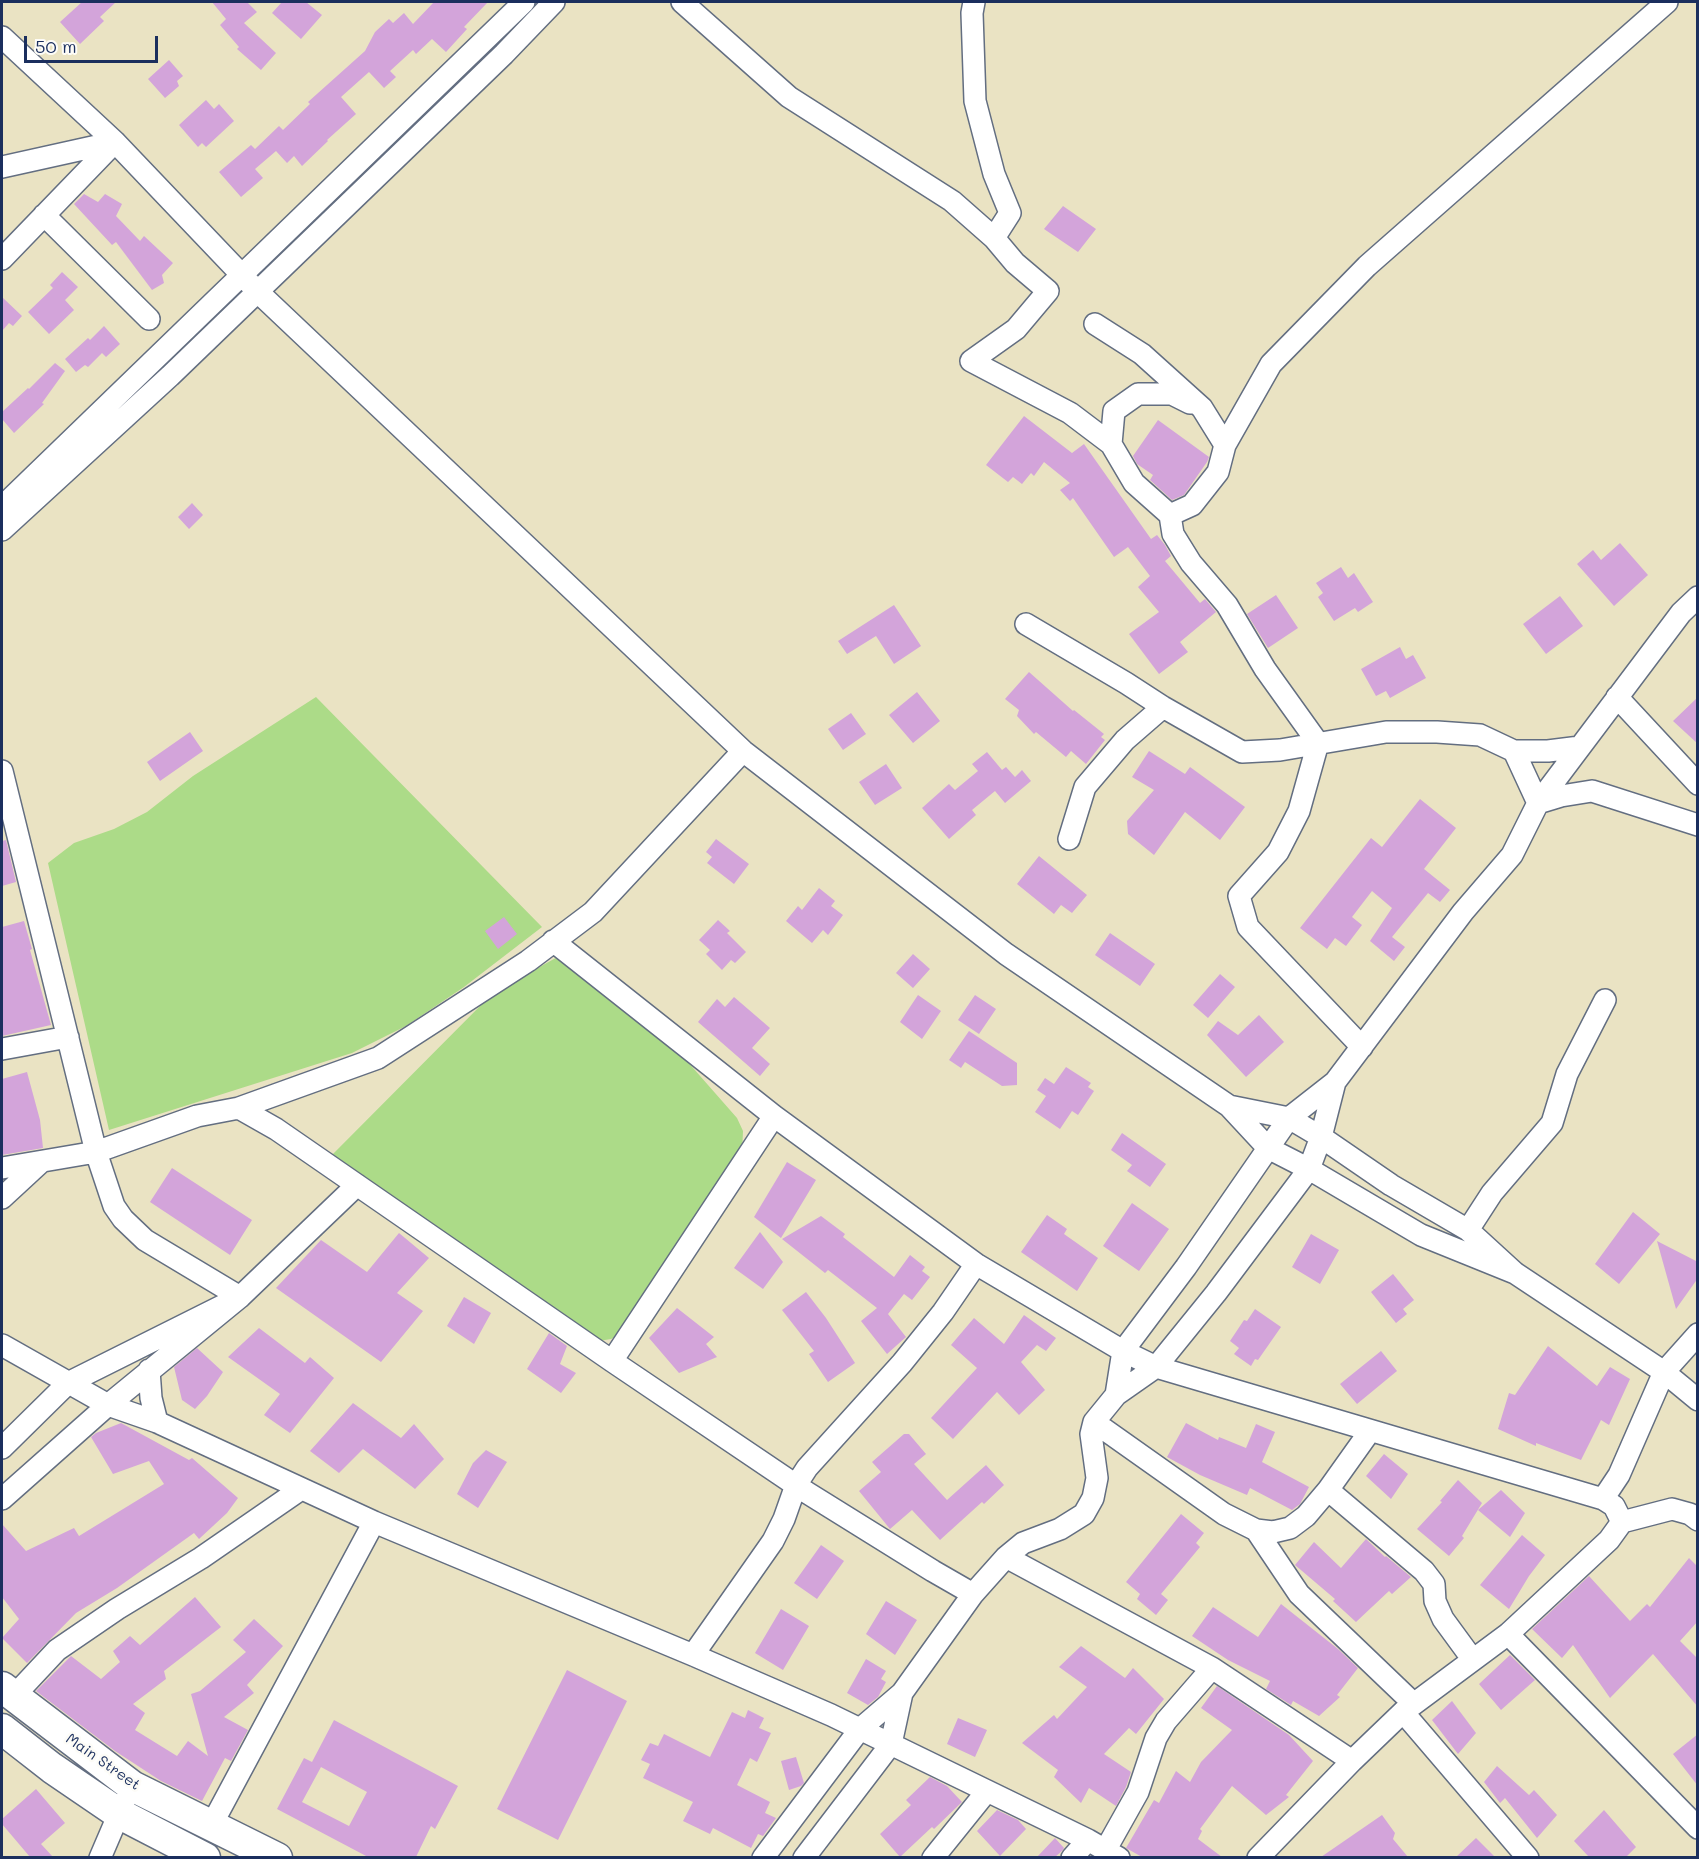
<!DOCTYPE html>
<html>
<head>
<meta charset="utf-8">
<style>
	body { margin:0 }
	#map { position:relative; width:1699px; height:1859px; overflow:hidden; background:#eae3c3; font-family:Mali,sans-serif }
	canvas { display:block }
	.frame { position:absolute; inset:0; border:3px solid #1b2f5e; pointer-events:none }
	.scale { position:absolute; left:24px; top:36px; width:134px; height:27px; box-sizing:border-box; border:3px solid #1b2f5e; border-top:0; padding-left:8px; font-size:18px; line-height:21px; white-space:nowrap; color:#1b2f5e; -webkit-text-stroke:4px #fdfcf7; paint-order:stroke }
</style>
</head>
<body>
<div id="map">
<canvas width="1699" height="1859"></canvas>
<div class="frame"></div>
<div class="scale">50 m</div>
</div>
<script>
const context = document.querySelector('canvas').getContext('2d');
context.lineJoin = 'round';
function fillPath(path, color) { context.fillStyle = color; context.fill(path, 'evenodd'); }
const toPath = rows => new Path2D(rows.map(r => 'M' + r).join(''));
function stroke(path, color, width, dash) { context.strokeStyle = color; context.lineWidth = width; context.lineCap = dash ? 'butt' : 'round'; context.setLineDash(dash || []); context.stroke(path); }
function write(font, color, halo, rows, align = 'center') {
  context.font = font + ' Mali,sans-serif'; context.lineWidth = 5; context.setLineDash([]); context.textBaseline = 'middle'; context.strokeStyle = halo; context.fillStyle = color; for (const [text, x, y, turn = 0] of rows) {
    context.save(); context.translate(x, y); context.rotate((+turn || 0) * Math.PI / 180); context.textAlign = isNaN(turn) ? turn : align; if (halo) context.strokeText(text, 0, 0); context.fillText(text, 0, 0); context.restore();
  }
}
fillPath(toPath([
	[316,697,542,927,464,987,406,1026,352,1053,109,1130,48,863,74,843,114,829,147,812,193,776],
	[561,955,679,1052,737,1118,743,1131,742,1153,624,1332,611,1339,599,1341,330,1157,493,993]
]), '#acdb88');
fillPath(toPath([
	[82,2,116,2,100,17,104,21,80,44,60,22],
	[212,2,247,2,257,12,244,23,276,53,261,70,237,49,239,47,220,25,226,19],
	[282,2,306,2,322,15,301,39,272,13],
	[434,2,488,2,464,27,467,29,446,52,432,39,416,54,413,50,390,71,396,77,384,88,369,72,341,97,356,114,327,140,328,141,302,166,294,156,287,163,276,151,255,169,263,178,241,197,219,172,251,145,255,149,279,126,283,130,310,104,308,102,365,51,375,32,389,19,393,23,404,13,413,24],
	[169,60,183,76,177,81,179,86,165,98,148,79],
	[206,100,214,109,219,104,234,121,206,147,202,143,198,147,179,125],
	[84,194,98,202,105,194,122,204,116,216,140,241,144,236,173,263,162,275,164,283,152,290,116,242,112,245,74,204],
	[1063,206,1096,229,1078,252,1044,229],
	[62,272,78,287,65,300,74,310,49,334,28,312,53,288,50,285],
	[2,297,22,316,13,326,9,323,2,331],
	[104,326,120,344,106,357,102,353,88,367,85,365,76,372,65,359,88,338,90,340],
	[55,363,65,371,42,403,44,404,14,433,2,419,2,412,28,388,29,389],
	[1024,416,1072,453,1084,444,1151,539,1157,535,1165,545,1171,556,1165,561,1200,603,1205,599,1216,612,1180,642,1188,652,1159,674,1129,634,1159,612,1138,587,1150,576,1128,547,1114,557,1073,498,1070,501,1060,490,1070,483,1044,462,1034,476,1031,473,1022,484,1013,477,1008,482,986,465],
	[1158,420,1209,457,1207,462,1184,495,1172,500,1150,480,1153,475,1137,464,1133,456],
	[192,503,203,515,189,529,178,517],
	[1620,543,1648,575,1614,606,1577,564,1593,550,1601,560],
	[1341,567,1348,578,1354,573,1373,602,1358,612,1355,608,1334,621,1318,597,1323,593,1316,583],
	[1276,595,1298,628,1268,648,1247,614],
	[1560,596,1583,626,1546,654,1523,624],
	[894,605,921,646,894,664,876,636,847,654,838,641],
	[1400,647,1406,659,1413,655,1426,678,1390,698,1386,691,1376,696,1361,669],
	[1029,672,1073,711,1074,710,1104,734,1101,737,1105,740,1086,764,1071,751,1066,757,1036,732,1034,734,1017,716,1019,710,1005,699],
	[917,692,940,721,913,743,889,715],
	[1698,697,1698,744,1673,721],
	[851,713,866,734,843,750,828,729],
	[190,732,203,751,160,781,147,762],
	[1149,751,1185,774,1190,767,1245,807,1220,840,1185,812,1154,855,1128,834,1127,821,1154,790,1132,777],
	[987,752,1002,770,1006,767,1015,777,1022,770,1031,781,1005,803,995,791,972,810,976,815,949,839,922,808,949,784,955,790,978,771,972,764],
	[886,764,902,788,875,805,859,782],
	[1420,799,1456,828,1424,869,1450,890,1440,902,1428,893,1392,937,1405,947,1394,961,1370,941,1392,908,1372,891,1352,917,1362,925,1346,946,1335,938,1327,949,1300,928,1371,838,1382,847],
	[716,839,749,864,734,884,707,863,712,857,706,852],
	[6,840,16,882,2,886,2,841],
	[1039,856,1087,895,1072,913,1061,905,1054,914,1017,884],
	[819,888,835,901,831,906,843,915,828,935,823,930,812,943,786,921,798,906,802,910],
	[504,917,517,934,498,949,485,931],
	[718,920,730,931,727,933,746,952,735,963,731,960,722,970,706,954,710,950,699,940],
	[24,921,32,949,30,950,51,1025,2,1036,2,927],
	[1110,933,1155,964,1140,986,1095,955],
	[913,954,930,969,913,988,896,973],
	[1220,974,1235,987,1208,1018,1193,1005],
	[918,995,941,1011,922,1039,900,1022],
	[975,995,996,1009,979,1034,958,1020],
	[734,997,770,1028,752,1048,770,1064,760,1076,698,1022,717,999,725,1007],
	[1259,1015,1284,1042,1246,1077,1207,1035,1218,1021,1238,1035],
	[969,1031,1017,1063,1017,1085,1002,1086,965,1062,961,1068,949,1060],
	[1066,1067,1091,1083,1088,1087,1094,1091,1078,1115,1072,1111,1060,1129,1035,1112,1046,1096,1037,1090,1045,1078,1054,1084],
	[27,1072,40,1120,43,1148,2,1155,2,1079],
	[1122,1133,1166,1164,1150,1187,1127,1171,1132,1165,1111,1150],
	[787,1162,816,1180,781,1238,754,1217],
	[172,1168,252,1220,230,1255,150,1202],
	[1132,1203,1169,1229,1139,1271,1103,1246],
	[1633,1212,1660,1234,1619,1284,1595,1264],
	[1047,1215,1067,1229,1064,1234,1098,1258,1077,1291,1021,1252],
	[821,1216,845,1234,843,1237,894,1277,910,1255,925,1267,922,1271,930,1277,912,1300,904,1294,888,1314,906,1337,887,1354,861,1321,877,1308,828,1270,825,1273,782,1239],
	[760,1232,783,1262,763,1289,734,1268],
	[399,1233,429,1258,397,1293,423,1311,381,1362,276,1288,321,1240,367,1272],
	[1311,1234,1339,1250,1320,1284,1292,1267],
	[1657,1241,1698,1262,1698,1278,1676,1309],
	[1393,1274,1414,1300,1403,1309,1407,1314,1396,1323,1371,1292],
	[806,1292,826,1318,855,1363,828,1382,809,1354,814,1351,782,1310],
	[464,1297,491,1313,474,1344,447,1326],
	[677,1308,714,1337,706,1344,717,1357,679,1373,649,1338],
	[1255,1309,1281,1327,1258,1360,1255,1359,1251,1366,1234,1354,1239,1348,1230,1341,1244,1320,1247,1321],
	[1024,1315,1056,1338,1046,1351,1037,1345,1021,1362,1045,1390,1019,1415,997,1392,953,1439,931,1418,977,1368,951,1345,974,1318,1004,1344],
	[259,1328,305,1363,310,1357,334,1378,290,1433,264,1415,280,1394,228,1357],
	[549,1333,567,1346,560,1364,576,1373,561,1393,527,1369],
	[1548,1346,1597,1386,1610,1367,1630,1379,1609,1425,1601,1420,1581,1460,1536,1443,1536,1446,1498,1429,1509,1393,1515,1395],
	[197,1348,223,1372,207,1396,195,1409,182,1400,174,1367],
	[1381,1351,1397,1371,1357,1404,1340,1384],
	[353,1403,401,1438,414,1424,444,1459,415,1489,363,1449,339,1473,310,1451],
	[121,1423,189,1460,192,1458,238,1498,227,1513,199,1539,194,1533,117,1588,76,1613,27,1663,2,1638,19,1619,2,1597,2,1524,26,1551,74,1528,79,1536,164,1484,149,1461,113,1474,91,1437,96,1433],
	[1186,1423,1218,1440,1219,1437,1246,1448,1256,1424,1275,1432,1262,1462,1309,1487,1300,1504,1292,1510,1250,1488,1247,1495,1200,1475,1167,1457],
	[904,1434,909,1434,926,1454,914,1464,947,1500,986,1465,1004,1485,984,1504,982,1502,940,1540,912,1510,890,1529,859,1491,881,1472,872,1462],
	[486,1450,507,1462,478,1508,457,1494,473,1463],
	[1384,1454,1408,1474,1391,1499,1366,1476],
	[1458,1480,1482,1503,1462,1536,1464,1538,1449,1556,1417,1529,1442,1502,1440,1501],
	[1501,1490,1525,1513,1510,1537,1478,1510],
	[1181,1514,1204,1533,1196,1543,1200,1547,1161,1594,1168,1600,1156,1615,1137,1599,1140,1594,1126,1582],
	[1522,1535,1545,1555,1529,1576,1509,1609,1480,1585],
	[1366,1539,1385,1557,1386,1556,1411,1577,1392,1594,1389,1591,1356,1622,1333,1601,1335,1599,1295,1565,1314,1542,1341,1568],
	[821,1545,844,1561,817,1599,794,1583],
	[1689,1558,1698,1567,1698,1621,1680,1641,1698,1659,1698,1707,1653,1654,1610,1698,1573,1645,1562,1658,1532,1629,1589,1576,1630,1621,1647,1604,1650,1607],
	[195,1597,221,1627,164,1671,166,1679,133,1704,145,1713,135,1730,177,1756,188,1741,208,1756,191,1694,200,1691,246,1652,233,1640,254,1619,283,1646,247,1685,254,1693,224,1717,248,1730,231,1761,225,1758,202,1801,161,1781,115,1751,36,1691,71,1656,101,1679,120,1662,113,1651,130,1636,140,1645],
	[886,1601,917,1620,895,1655,866,1634],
	[1281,1604,1338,1649,1358,1668,1337,1695,1340,1697,1319,1716,1293,1701,1291,1705,1266,1689,1270,1681,1228,1660,1192,1636,1213,1607,1258,1637],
	[781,1609,809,1626,783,1670,755,1653],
	[1081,1646,1125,1678,1133,1668,1164,1699,1136,1734,1129,1728,1104,1754,1131,1772,1126,1787,1116,1806,1089,1788,1081,1803,1054,1777,1058,1770,1022,1743,1054,1715,1057,1719,1087,1687,1059,1667],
	[1510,1655,1535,1680,1501,1710,1479,1684],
	[866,1659,886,1671,881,1679,886,1682,878,1697,868,1705,847,1693],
	[567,1670,627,1701,558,1840,497,1809],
	[1217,1686,1289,1735,1313,1761,1286,1795,1289,1797,1266,1815,1232,1786,1200,1829,1202,1831,1198,1839,1222,1857,1142,1857,1126,1848,1154,1800,1159,1803,1176,1771,1190,1782,1201,1762,1232,1730,1201,1708],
	[1452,1701,1476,1733,1458,1754,1432,1720],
	[748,1710,764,1718,759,1728,771,1733,757,1762,750,1758,737,1785,770,1802,765,1813,776,1818,763,1836,758,1834,751,1848,713,1828,710,1834,683,1821,693,1802,643,1778,650,1764,641,1760,650,1743,658,1746,664,1734,710,1757,732,1712,745,1718],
	[958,1718,987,1730,975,1757,947,1744],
	[334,1720,458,1786,435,1829,431,1826,416,1857,368,1857,277,1809,304,1758,312,1762],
	[321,1767,367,1792,349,1826,302,1802],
	[1698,1734,1698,1786,1673,1754],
	[796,1757,804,1783,801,1786,789,1790,781,1761],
	[1497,1766,1529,1795,1534,1790,1557,1815,1537,1838,1505,1798,1500,1803,1484,1782],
	[930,1777,947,1786,962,1802,934,1829,932,1827,900,1857,880,1834,911,1805,906,1800],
	[36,1789,65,1823,41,1844,53,1857,30,1857,2,1824,2,1819],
	[997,1810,1018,1820,1026,1829,1000,1856,977,1831],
	[1604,1810,1636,1847,1626,1857,1589,1857,1574,1841],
	[1382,1815,1395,1833,1393,1839,1408,1857,1321,1857],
	[1055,1838,1064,1848,1062,1851,1055,1857,1037,1857],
	[1476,1838,1495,1857,1456,1857]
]), '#d3a4da');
const street = toPath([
	[682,2,789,97,952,201,994,238],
	[974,2,972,13,975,101,994,174,1010,213,994,238,1015,263,1048,291,1016,329,971,361,1070,413,1111,444,1134,483,1170,515,1192,505,1218,472,1225,445,1202,408,1142,354,1095,324],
	[2,37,115,142,258,292,743,751,1006,954,1229,1106,1268,1148,1309,1169,1421,1235,1515,1273],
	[2,167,115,142],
	[44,215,149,319],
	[2,259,115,142],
	[1111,444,1114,411,1138,394,1172,394,1190,403],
	[1225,445,1271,364,1367,266,1667,2],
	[2,507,524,2],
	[1170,515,1173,534,1191,563,1227,605,1265,669,1318,743,1299,811,1278,852,1239,896,1248,927,1362,1047],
	[2,530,170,376,504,54,554,2],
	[1026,624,1126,683,1163,707,1242,752,1280,750,1386,732,1437,732,1480,735,1514,751,1538,803,1561,796,1592,791,1698,825],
	[1617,697,1698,784],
	[1514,751,1548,751,1580,747],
	[2,771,96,1152,114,1206,123,1219,145,1240,240,1297,108,1405,2,1499],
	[1069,839,1085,787,1125,740,1163,707],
	[553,941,774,1116],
	[2,1049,68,1037],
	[1229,1106,1289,1118,1321,1137,1391,1185,1468,1230,1515,1273,1664,1372,1698,1400],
	[239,1108,378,1058,528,961,593,912,743,751],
	[2,1168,96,1152,197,1116,239,1108,276,1129,612,1361,806,1492,933,1571,973,1594],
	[2,1198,41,1162],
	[1468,1230,1492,1193,1552,1123,1567,1074,1605,1000],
	[2,1345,108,1405,157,1422,374,1522,693,1655,831,1715,1088,1840,1119,1858],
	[612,1361,774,1116,976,1264,1123,1351,1156,1367,1603,1499,1614,1506,1622,1522,1609,1540,1508,1634,1403,1712,1352,1761,1258,1858],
	[149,1370,151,1398,157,1422],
	[1116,1395,1123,1351,1186,1267,1289,1118,1335,1082,1463,912,1512,855,1538,803,1681,613,1698,597],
	[1094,1422,1224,1514,1256,1530,1273,1532,1290,1528,1306,1516,1328,1490,1370,1431],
	[2,1448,68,1383,240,1297,357,1185],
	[1328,1490,1424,1571,1434,1584,1435,1601,1443,1619,1473,1660],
	[1603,1499,1619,1475,1664,1372,1698,1334],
	[1622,1522,1672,1509,1690,1514,1698,1520],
	[1256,1530,1299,1594,1414,1704],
	[1006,1557,1212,1668,1352,1761],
	[1508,1634,1698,1828],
	[693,1655,773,1541,784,1519,796,1485,807,1468,902,1363,943,1312,976,1264],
	[13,1697,57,1650,117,1609,201,1558,301,1489],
	[1403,1712,1528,1858],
	[212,1824,374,1522],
	[1106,1849,1138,1792,1156,1738,1166,1721,1212,1668],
	[100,1858,124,1802],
	[763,1858,860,1729,902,1693,973,1594,1006,1557,1023,1543,1060,1529,1084,1514,1093,1498,1097,1478,1091,1434,1094,1422,1116,1395,1156,1367,1216,1293,1309,1169,1321,1137,1335,1082],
	[804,1858,891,1744,902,1693],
	[933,1858,987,1791],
	[1072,1858,1088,1840]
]);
const secondary = toPath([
	[2,1687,132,1786,277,1858],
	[2,1729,52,1768,118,1813,205,1858]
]);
stroke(street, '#636e81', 24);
stroke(secondary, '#636e81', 33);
stroke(street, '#fff', 21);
stroke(secondary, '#fff', 30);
write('15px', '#1b2f5e', '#fdfcf7', [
	["Main Street",103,1762,35]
]);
</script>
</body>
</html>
